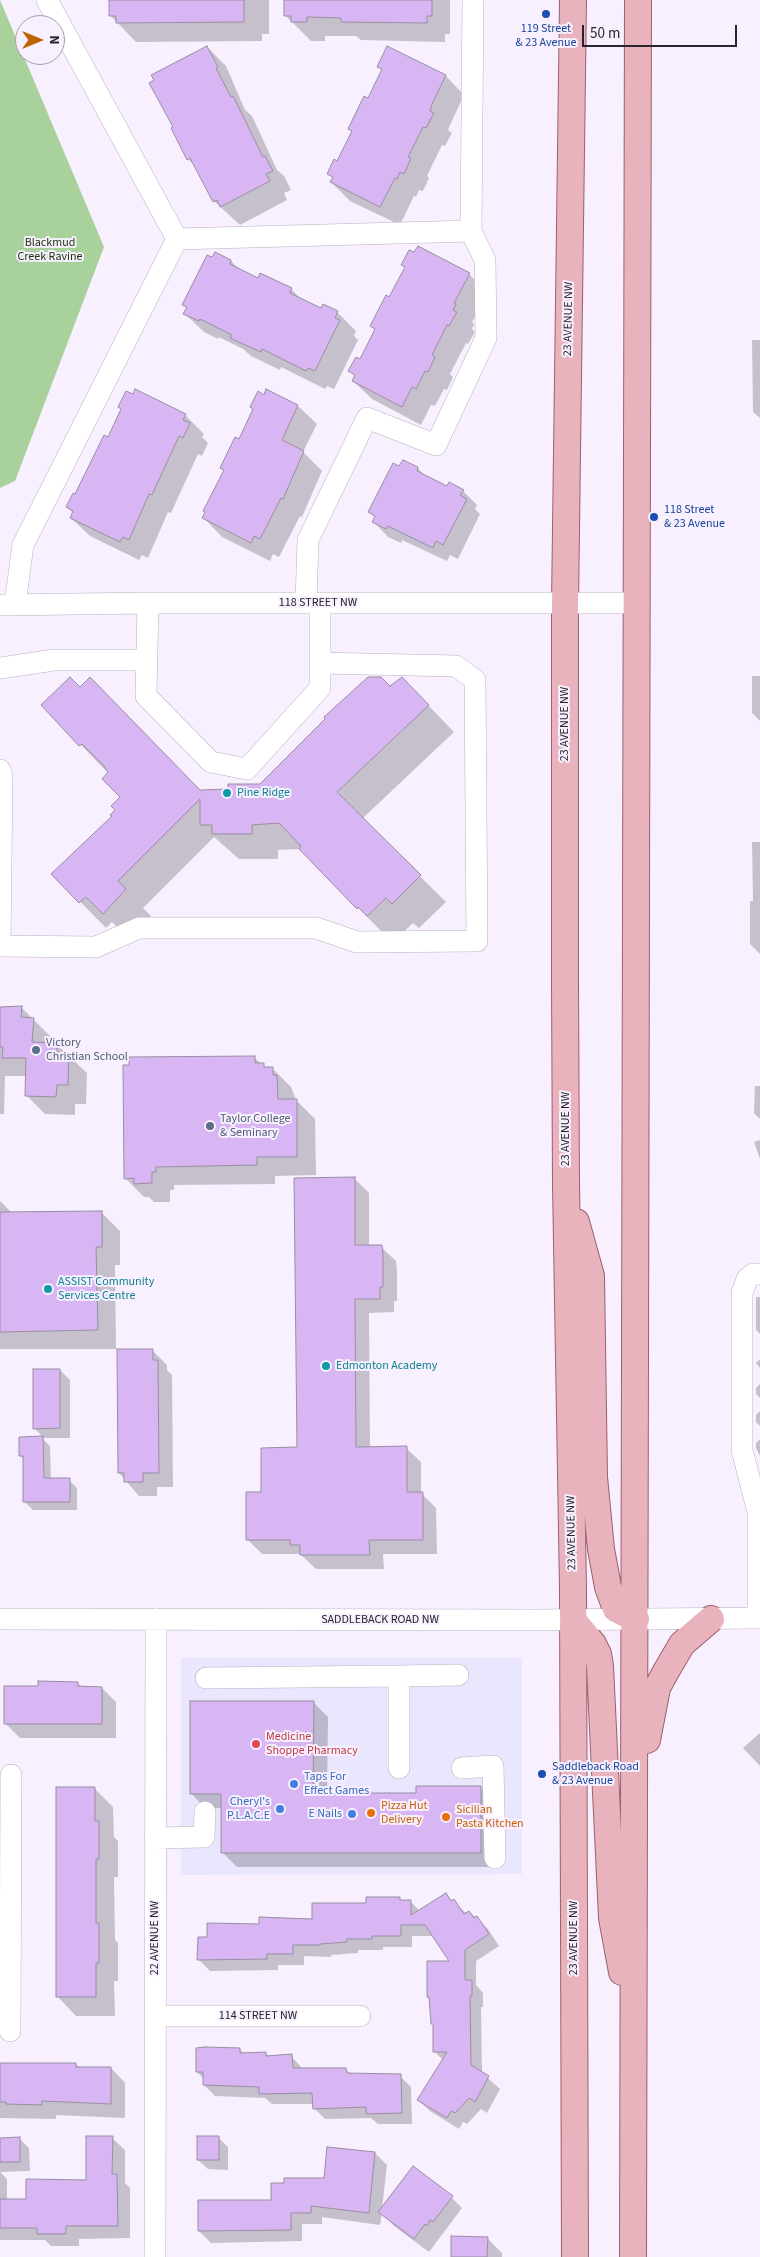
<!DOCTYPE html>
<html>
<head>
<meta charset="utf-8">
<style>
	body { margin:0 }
	#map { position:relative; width:760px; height:2257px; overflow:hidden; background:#f8f0ff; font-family:"Source Sans 3",sans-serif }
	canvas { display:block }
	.north { position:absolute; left:15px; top:15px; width:50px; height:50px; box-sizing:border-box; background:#f8f0ff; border:1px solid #a59eaa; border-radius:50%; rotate:90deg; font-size:14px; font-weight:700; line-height:20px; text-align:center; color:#28242b }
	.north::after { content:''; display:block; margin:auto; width:18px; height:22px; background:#bc6302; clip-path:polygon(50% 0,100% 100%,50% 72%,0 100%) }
	.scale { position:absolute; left:582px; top:25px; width:155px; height:22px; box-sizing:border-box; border:2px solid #28242b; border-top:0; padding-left:6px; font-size:15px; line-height:18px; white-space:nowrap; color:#28242b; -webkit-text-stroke:4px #f8f0ff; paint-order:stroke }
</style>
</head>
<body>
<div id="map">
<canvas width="760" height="2257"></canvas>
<div class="north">N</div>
<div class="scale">50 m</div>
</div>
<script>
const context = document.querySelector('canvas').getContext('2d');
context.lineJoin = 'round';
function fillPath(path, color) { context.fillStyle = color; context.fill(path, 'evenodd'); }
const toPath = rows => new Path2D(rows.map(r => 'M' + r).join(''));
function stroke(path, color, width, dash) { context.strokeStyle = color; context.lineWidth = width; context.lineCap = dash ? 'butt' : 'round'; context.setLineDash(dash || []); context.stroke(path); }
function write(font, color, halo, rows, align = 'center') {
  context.font = font + ' "Source Sans 3",sans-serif'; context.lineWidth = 4; context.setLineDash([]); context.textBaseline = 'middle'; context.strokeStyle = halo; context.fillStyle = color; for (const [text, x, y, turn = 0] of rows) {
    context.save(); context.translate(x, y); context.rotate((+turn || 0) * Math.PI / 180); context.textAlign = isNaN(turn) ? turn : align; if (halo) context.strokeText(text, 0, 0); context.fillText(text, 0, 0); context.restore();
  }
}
fillPath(toPath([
	[181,1658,522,1658,522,1874,181,1875]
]), '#e9e6fd');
fillPath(toPath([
	[0,0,104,247,15,481,0,488]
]), '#a9d19b');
fillPath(toPath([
	[110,0,269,0,269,34,262,34,262,41,136,42,110,15],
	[285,0,450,0,450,34,445,34,445,42,361,40,356,36,325,36,325,41,311,41,285,15],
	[207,47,226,66,245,110,252,116,277,170,284,176,291,190,284,193,287,200,240,225,214,201,196,167,188,159],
	[379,67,446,76,464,95,451,123,448,130,452,133,445,146,442,145,427,176,429,178,423,191,419,190,416,197,414,196,400,225,350,201,331,182,333,178,329,174,338,162,353,132,349,129,369,100,383,71],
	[231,261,240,270,258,279,291,289,302,300,321,309,337,312,356,331,354,336,358,340,334,389,327,386,325,389,281,367,280,370,251,356,243,349,219,337,218,339,204,332,185,314,187,309,184,305],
	[403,265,469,274,488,293,472,322,474,324,472,329,475,332,468,344,466,343,450,374,453,377,447,390,444,389,435,406,431,405,421,425,372,399,353,381,356,377,350,371,360,360,375,330,371,326,390,299,406,268],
	[752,340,760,340,760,418,753,412],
	[267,391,298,406,317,424,303,452,322,471,302,517,300,516,279,557,273,554,270,561,222,537,204,518,225,471,221,468],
	[185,415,204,434,202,437,208,443,202,456,198,454,171,513,168,512,148,558,142,555,139,560,90,536,71,518,73,513,67,507,76,496,109,439],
	[400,468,418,468,427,478,447,488,463,491,477,505,475,509,480,514,458,559,450,555,447,561,402,540,401,543,388,537,374,522,376,518,370,512],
	[752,676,760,676,760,721,752,713],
	[391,688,428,705,454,732,362,819,446,902,419,928,413,923,394,941,384,934,300,849,278,850,278,859,239,859,214,837,143,908,151,916,130,939,112,922,106,928,53,874,113,816,122,797,108,769,106,771,43,705,200,791,229,790,261,785],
	[752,842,760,842,760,954,750,944,750,901,753,901],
	[21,1007,52,1038,51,1044,56,1044,87,1073,86,1104,75,1104,75,1115,45,1114,26,1095,27,1076,5,1076,4,1114,0,1114,0,1008],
	[255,1058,267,1069,272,1068,291,1087,296,1100,315,1119,316,1175,275,1176,275,1184,174,1185,174,1190,170,1190,170,1202,154,1202,149,1197,144,1197,125,1178],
	[755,1086,760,1086,760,1119,754,1113],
	[760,1140,760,1159,754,1142],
	[354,1178,369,1193,369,1247,381,1247,396,1261,397,1270,397,1301,394,1301,394,1312,369,1313,370,1448,406,1448,421,1462,421,1493,436,1508,437,1554,383,1554,384,1569,316,1569,300,1554,262,1554,248,1540,263,1493,299,1449],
	[0,1201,12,1213,101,1212,120,1231,120,1265,115,1265,116,1349,0,1349],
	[756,1297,760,1297,760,1334,756,1330],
	[153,1351,167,1365,167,1370,172,1375,173,1487,157,1487,157,1496,139,1496,119,1473],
	[760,1359,760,1368,756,1363],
	[60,1370,70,1380,70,1438,42,1438,50,1446,51,1480,69,1480,77,1488,77,1510,33,1510,24,1501,24,1460,21,1456,20,1438,44,1438,34,1428],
	[760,1384,760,1398,756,1394,756,1388],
	[760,1411,760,1426,756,1422,756,1415],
	[760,1439,760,1456,756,1448,756,1443],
	[78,1683,82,1688,102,1688,116,1702,116,1738,20,1738,6,1724,40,1688],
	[313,1702,328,1717,327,1795,417,1795,480,1787,495,1802,495,1867,237,1867,222,1852,222,1808,205,1808,191,1793],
	[760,1733,760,1766,743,1748],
	[94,1788,113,1807,114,1837,118,1841,118,1877,114,1877,115,1940,118,1943,118,1981,114,1981,115,2016,76,2016,58,1997],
	[446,1895,467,1914,469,1912,477,1918,488,1929,499,1946,476,1961,476,1985,483,1993,483,2007,481,2007,482,2073,500,2089,487,2113,481,2109,467,2124,463,2122,459,2129,430,2111,418,2100,443,2060,434,2051,434,2025,431,1999,428,1997,451,1962,434,1936,412,1936,412,1947,383,1947,383,1950,358,1950,358,1953,331,1955,331,1957,304,1956,304,1965,278,1965,278,1970,210,1971,198,1959,208,1938,260,1925,313,1920,367,1904,400,1899,402,1901,410,1901,420,1911],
	[239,2049,245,2054,266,2053,269,2057,291,2056,303,2069,346,2070,351,2075,400,2076,411,2087,412,2124,378,2124,371,2118,325,2119,314,2108,314,2104,272,2104,265,2098,215,2096,204,2085,204,2079,197,2072],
	[76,2064,80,2068,111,2068,125,2083,125,2118,56,2115,56,2119,0,2118,0,2065],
	[218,2137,228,2147,228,2170,208,2169,198,2160],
	[112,2138,125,2150,125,2183,130,2188,130,2238,79,2239,79,2246,51,2246,45,2240,0,2240,0,2172,7,2179,7,2200,27,2201,87,2181],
	[0,2139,20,2139,29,2148,30,2171,0,2172],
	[375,2153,387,2165,382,2209,448,2194,462,2208,429,2252,394,2226,382,2213,380,2225,322,2217,322,2224,302,2224,302,2241,211,2243,199,2231,325,2179],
	[487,2238,502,2253,502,2257,476,2257]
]), '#0003');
const building = toPath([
	[109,0,244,0,244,22,116,23,116,16,109,16,109,0],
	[284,0,432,0,432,16,427,16,427,23,341,22,341,18,307,17,307,22,291,22,291,16,284,16,284,0],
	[207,46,218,67,216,68,231,97,233,96,263,157,265,156,273,171,266,174,270,181,220,207,217,200,213,202,190,158,187,160,171,128,173,127,149,83,154,80,151,75,207,46],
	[387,46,446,75,432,104,430,111,434,113,426,128,423,127,408,157,411,158,404,174,400,172,397,179,395,178,380,207,330,182,333,177,327,174,334,159,337,161,352,131,348,129,364,96,368,98,382,69,377,67,387,46],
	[418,246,470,273,454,303,456,304,453,310,457,312,449,326,447,325,432,355,435,357,428,372,425,371,416,389,412,387,402,407,352,381,355,375,348,371,356,357,360,359,375,329,370,326,386,295,389,297,405,267,401,265,409,250,414,252,418,246],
	[215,252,231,260,230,264,258,278,260,273,292,288,290,293,321,308,323,304,338,311,335,318,340,320,315,371,308,368,306,371,262,349,261,352,230,338,232,335,200,319,199,321,183,314,187,307,182,305,207,255,212,257,215,252],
	[135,389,186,414,183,420,190,423,183,438,179,436,152,495,149,494,129,540,123,537,120,542,70,518,73,511,66,507,73,493,75,494,104,435,108,437,121,409,118,407,126,391,133,394,135,389],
	[266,389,298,405,282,440,304,451,283,499,281,498,260,539,254,536,251,543,202,518,205,512,203,511,224,470,220,468,235,437,239,439,253,409,250,407,258,391,264,395,266,389],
	[403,460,418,467,417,471,447,486,449,482,464,490,460,495,467,499,443,545,436,541,433,548,388,526,386,529,372,522,375,516,368,512,393,463,399,466,403,460],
	[70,677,80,687,90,677,200,790,228,789,228,784,260,784,325,719,324,717,368,677,381,677,390,686,402,677,429,705,337,792,421,875,392,904,386,898,367,916,358,907,357,909,299,849,301,846,279,823,252,825,252,834,212,834,212,825,200,825,200,799,118,881,126,889,103,914,86,897,79,903,51,874,112,816,110,815,115,810,111,806,120,797,102,779,108,772,104,766,82,744,79,746,41,705,70,677],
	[22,1006,21,1017,34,1018,32,1042,57,1043,57,1053,69,1053,68,1085,57,1085,56,1097,25,1096,26,1058,2,1058,3,1047,0,1047,0,1007,22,1006],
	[255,1056,255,1063,264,1063,264,1067,273,1067,273,1075,277,1075,278,1099,297,1099,297,1157,257,1157,257,1165,156,1167,156,1172,152,1172,152,1183,134,1184,134,1178,124,1179,123,1065,129,1065,129,1057,255,1056],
	[355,1177,355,1245,382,1245,383,1255,383,1287,380,1287,380,1299,355,1299,356,1447,407,1446,407,1492,423,1492,423,1540,369,1540,370,1555,300,1555,300,1545,290,1545,290,1540,246,1540,246,1492,261,1492,261,1448,297,1447,294,1178,355,1177],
	[102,1211,102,1247,96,1247,98,1330,0,1332,0,1212,102,1211],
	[117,1349,153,1349,153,1360,158,1360,159,1473,143,1473,143,1482,124,1482,124,1473,118,1473,117,1349],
	[33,1369,60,1369,60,1428,33,1429,33,1369],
	[43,1436,44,1478,70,1478,70,1502,23,1502,23,1456,19,1456,19,1437,43,1436],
	[38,1681,78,1682,78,1686,102,1687,102,1724,4,1724,4,1686,38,1686,38,1681],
	[190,1701,314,1701,313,1793,416,1793,416,1786,481,1786,481,1853,221,1853,221,1794,190,1794,190,1701],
	[56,1787,95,1787,95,1821,99,1821,99,1859,96,1859,96,1923,99,1923,99,1963,96,1963,96,1997,56,1997,56,1787],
	[446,1893,451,1901,454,1899,464,1914,469,1911,474,1918,477,1916,489,1934,465,1950,465,1980,472,1980,472,1996,470,1996,471,2065,489,2076,475,2102,469,2098,455,2113,451,2111,447,2118,417,2100,447,2052,433,2052,433,2024,431,2024,429,1997,427,1997,427,1961,449,1961,425,1925,401,1925,401,1936,372,1936,372,1939,347,1939,347,1942,320,1944,320,1945,293,1945,293,1954,267,1954,267,1959,197,1960,198,1937,207,1937,207,1923,259,1924,259,1917,312,1919,312,1903,366,1903,366,1897,400,1897,400,1900,411,1900,411,1915,446,1893],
	[205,2047,240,2048,240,2053,266,2052,266,2056,292,2054,293,2068,346,2068,347,2073,401,2074,402,2113,366,2114,366,2107,313,2109,312,2093,259,2094,259,2087,203,2085,203,2072,196,2072,196,2048,205,2047],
	[0,2063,76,2063,76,2067,111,2067,111,2104,42,2101,42,2105,6,2104,6,2102,0,2102,0,2063],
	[86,2136,113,2136,112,2174,117,2174,118,2226,66,2226,66,2234,37,2234,37,2228,0,2228,0,2199,26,2199,26,2179,86,2180,86,2136],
	[197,2136,219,2136,219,2160,197,2160,197,2136],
	[20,2137,20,2162,0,2162,0,2138,20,2137],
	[327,2147,375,2152,369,2213,311,2206,311,2213,291,2213,291,2230,198,2231,198,2200,271,2200,271,2183,284,2183,284,2178,324,2178,327,2147],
	[413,2166,453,2196,433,2222,430,2220,427,2226,425,2224,414,2239,378,2212,413,2166],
	[451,2236,488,2237,487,2257,451,2257,451,2236]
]);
fillPath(building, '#d8b6f4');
stroke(building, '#978e9f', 1);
const minor = toPath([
	[471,231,473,0],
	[177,239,471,231,485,260,486,338,436,445,367,418,308,540,306,603],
	[148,603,146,696,211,762,247,769,320,688,320,603],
	[15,604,23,545,177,239,47,0],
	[2,605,148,603,636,603],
	[0,668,54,660,146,660],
	[0,770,2,777,0,946,96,947,139,928,316,928,357,942,477,941,475,680,456,666,320,663],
	[758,1618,758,1512,742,1450,742,1293,747,1279,753,1274,760,1274],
	[0,1619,536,1620,760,1618],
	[206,1678,399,1676],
	[399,1768,399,1676,458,1675],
	[462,1768,493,1766,495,1858],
	[155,1838,204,1837,205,1812],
	[156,2016,360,2016],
	[10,2031,11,1775],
	[155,2257,156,1619]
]);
const major = toPath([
	[573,0,565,604,565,983,566,1185,573,1588,575,2257],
	[576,1222,591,1276,594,1477,601,1549,608,1587,616,1609,636,1619],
	[573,1620,593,1644,598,1654,600,1666,612,1918,622,1972],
	[647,1740,657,1688,665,1673,682,1644,711,1619],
	[633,2257,638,0]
]);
stroke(minor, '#b9b0c2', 22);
stroke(major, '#9c606e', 28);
stroke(minor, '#fff', 21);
stroke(major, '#e9b3be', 26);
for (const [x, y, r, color] of [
	[546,14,5,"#1a4fb4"],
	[654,517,5,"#1a4fb4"],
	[227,793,5,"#0f9aa8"],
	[36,1050,5,"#5c6f8a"],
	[210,1126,5,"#5c6f8a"],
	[48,1289,5,"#0f9aa8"],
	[326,1366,5,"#0f9aa8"],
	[256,1744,5,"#e0444e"],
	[542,1774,5,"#1a4fb4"],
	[294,1784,5,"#3f7fe0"],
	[280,1809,5,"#3f7fe0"],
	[371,1813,5,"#e8710a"],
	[352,1814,5,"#3f7fe0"],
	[446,1817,5,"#e8710a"]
]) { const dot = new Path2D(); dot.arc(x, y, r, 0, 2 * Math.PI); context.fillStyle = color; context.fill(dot); stroke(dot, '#f8f0ff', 2); }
write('12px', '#164399', '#f8f0ff', [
	["119 Street",546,29,"center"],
	["& 23 Avenue",546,43,"center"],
	["118 Street",664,510],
	["& 23 Avenue",664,524],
	["Saddleback Road",552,1767],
	["& 23 Avenue",552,1781]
], 'left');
write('12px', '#143108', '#f8f0ff', [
	["Blackmud",50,243],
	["Creek Ravine",50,257]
]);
write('12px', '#28242b', '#f8f0ff', [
	["23 AVENUE NW",569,319,-89],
	["118 STREET NW",318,603],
	["23 AVENUE NW",565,724,-90],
	["23 AVENUE NW",566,1129,-90],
	["23 AVENUE NW",572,1533,-91],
	["SADDLEBACK ROAD NW",380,1620],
	["22 AVENUE NW",155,1938,-90],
	["23 AVENUE NW",574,1938,-90],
	["114 STREET NW",258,2016]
]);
write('12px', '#0d838f', '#f8f0ff', [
	["Pine Ridge",237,793],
	["ASSIST Community",58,1282],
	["Services Centre",58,1296],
	["Edmonton Academy",336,1366]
], 'left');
write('12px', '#4e5e75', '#f8f0ff', [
	["Victory",46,1043],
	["Christian School",46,1057],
	["Taylor College",220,1119],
	["& Seminary",220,1133]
], 'left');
write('12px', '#be3a42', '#f8f0ff', [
	["Medicine",266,1737],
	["Shoppe Pharmacy",266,1751]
], 'left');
write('12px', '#366cbe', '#f8f0ff', [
	["Taps For",304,1777,"left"],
	["Effect Games",304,1791,"left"],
	["Cheryl's",270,1802],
	["P.L.A.C.E",270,1816],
	["E Nails",342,1814]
], 'right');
write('12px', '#c56008', '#f8f0ff', [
	["Pizza Hut",381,1806],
	["Delivery",381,1820],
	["Sicilian",456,1810],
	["Pasta Kitchen",456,1824]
], 'left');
</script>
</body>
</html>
